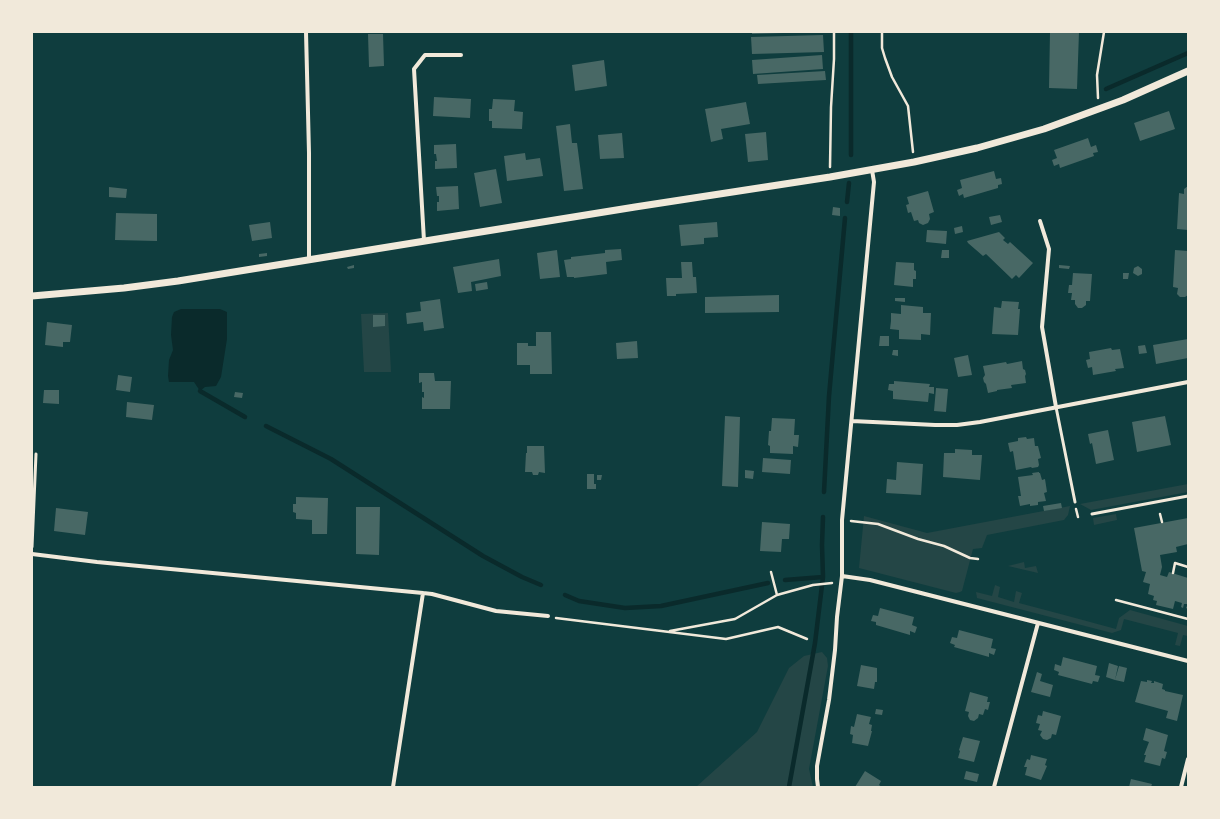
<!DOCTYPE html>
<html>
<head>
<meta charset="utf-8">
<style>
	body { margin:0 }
	#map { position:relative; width:1220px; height:819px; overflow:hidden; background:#0f3d3e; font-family:"Noto Sans",sans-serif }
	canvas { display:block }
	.frame { position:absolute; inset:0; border:33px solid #f1e9da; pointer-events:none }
</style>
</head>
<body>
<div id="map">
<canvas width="1220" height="819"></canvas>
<div class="frame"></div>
</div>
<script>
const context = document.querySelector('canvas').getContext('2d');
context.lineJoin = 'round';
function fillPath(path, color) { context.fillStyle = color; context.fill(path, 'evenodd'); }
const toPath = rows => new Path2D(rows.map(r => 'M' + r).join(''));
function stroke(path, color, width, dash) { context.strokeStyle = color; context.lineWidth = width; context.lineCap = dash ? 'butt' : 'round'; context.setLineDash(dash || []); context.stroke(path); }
fillPath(toPath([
	[388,313,391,372,364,372,361,314],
	[1188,484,1188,492,1091,510,1080,504],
	[1070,506,1068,515,1064,520,987,535,982,548,973,549,962,591,960,592,956,593,859,568,864,516,927,533],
	[1116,514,1117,520,1094,525,1093,518],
	[1024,562,1025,568,1036,566,1038,573,1008,566],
	[995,585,1000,587,998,597,1014,602,1016,591,1022,593,1019,603,1068,616,1116,629,1119,618,1130,610,1188,626,1188,636,1183,635,1180,646,1175,645,1178,633,1124,619,1121,630,1112,633,977,598,976,592,992,596],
	[822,652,827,658,828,666,809,769,813,787,696,787,757,732,789,668,804,656]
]), '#244646');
fillPath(toPath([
	[181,309,220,309,227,312,227,339,221,377,216,386,205,387,200,391,194,382,169,382,168,376,169,360,173,350,171,335,172,317,174,312]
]), '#0a2a2b');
stroke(toPath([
	[851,32,851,155],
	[1106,89,1188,53],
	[847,202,849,183],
	[200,391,245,417],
	[266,426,331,459,483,556,522,577,541,585],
	[824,492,829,396,845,218],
	[785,580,823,577],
	[565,595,579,601,625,608,661,606,768,583],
	[789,787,815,643,823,577,822,545,823,517]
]), '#0a2a2b', 4.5);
fillPath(toPath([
	[752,32,783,32,783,33,752,34],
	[1050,32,1079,32,1077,89,1049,88],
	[368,34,383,34,384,66,369,67],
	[823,35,824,52,752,54,751,37],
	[822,55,823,69,753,74,752,60],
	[604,60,607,86,575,91,572,65],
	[825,71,826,80,758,84,757,75],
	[434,97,471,99,470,118,433,116],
	[493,99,515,100,514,111,523,112,522,129,492,128,492,121,489,121,489,109,492,109],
	[746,102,750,124,721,129,723,139,711,142,705,109],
	[1169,111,1175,129,1140,141,1134,123],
	[570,124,572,143,577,143,583,189,564,191,556,126],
	[766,132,768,160,748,162,745,134],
	[622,133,624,158,600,159,598,135],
	[1088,138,1091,147,1096,145,1098,152,1093,153,1094,156,1060,168,1059,164,1054,166,1052,160,1057,158,1054,150],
	[456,144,457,168,435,169,435,161,437,161,436,154,434,154,434,145],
	[525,153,526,160,540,158,543,176,507,181,504,156],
	[496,169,502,203,480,207,474,173],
	[994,171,996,179,1001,178,1002,184,998,185,998,188,964,198,963,194,959,196,957,190,962,188,960,180],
	[458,186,459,209,437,211,437,202,439,202,439,196,437,196,436,187],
	[1188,186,1188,230,1177,229,1179,193,1184,194,1184,189],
	[109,187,127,189,126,198,109,197],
	[928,191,934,212,929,214,930,219,928,223,923,225,919,223,918,220,914,221,911,212,908,213,906,205,909,204,907,197],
	[833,207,840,208,840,216,832,215],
	[116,213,157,214,157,241,115,240],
	[1000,215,1002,222,991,225,989,217],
	[270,222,272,238,252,241,249,225],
	[717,222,718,237,704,238,704,244,681,246,679,225],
	[962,226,963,232,955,234,954,228],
	[927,230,947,231,946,244,926,242],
	[999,232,1005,238,1003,240,1008,244,1010,242,1033,263,1019,278,1016,275,1012,279,986,254,983,256,968,243,967,241],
	[621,249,622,260,606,262,607,274,574,278,574,277,567,277,564,260,571,259,571,257,605,253,605,250],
	[557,250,560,277,540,279,537,253],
	[942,250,949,250,949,258,941,258],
	[1175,250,1188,251,1188,295,1185,297,1180,297,1177,294,1178,288,1173,287],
	[267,253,267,256,259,257,259,254],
	[499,259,501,276,471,282,472,291,458,293,453,267],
	[681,262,692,262,693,277,696,277,697,293,676,294,676,296,667,296,666,278,682,278],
	[896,262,914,263,914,270,916,271,916,279,913,279,913,287,894,285],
	[354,265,354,268,348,269,347,267],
	[1059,265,1070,266,1069,269,1059,268],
	[1138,266,1142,269,1142,274,1138,276,1133,273,1134,268],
	[1073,273,1092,274,1090,301,1086,301,1086,305,1082,308,1078,308,1075,304,1075,300,1071,300,1072,293,1068,293,1069,285,1072,285],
	[1123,273,1129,273,1128,279,1123,279],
	[487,282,488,289,476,291,475,284],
	[779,295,779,312,705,313,705,297],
	[895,298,905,298,905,302,895,301],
	[440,299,444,328,424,331,423,322,407,324,406,313,421,311,420,302],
	[1002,301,1019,302,1018,309,1020,309,1018,335,992,334,994,307,1001,308],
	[901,305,923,307,923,313,931,313,930,335,921,334,921,340,899,339,899,330,890,329,891,321,891,313,901,314],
	[373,315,385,315,385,326,373,327],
	[47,322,72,325,70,342,63,342,63,347,45,345],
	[536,332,551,332,552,374,530,374,530,365,517,365,517,343,528,343,528,346,536,346],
	[880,336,889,336,889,346,879,346],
	[1188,339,1188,358,1156,364,1153,345],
	[637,341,638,358,617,359,616,343],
	[1145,345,1147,353,1139,354,1138,346],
	[1111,348,1112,350,1120,349,1124,368,1115,369,1116,371,1093,375,1092,367,1088,368,1086,360,1090,359,1089,352],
	[893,350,898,350,898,356,892,355],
	[968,355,972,375,958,377,954,358],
	[1022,361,1023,369,1025,370,1026,374,1025,376,1026,383,1011,385,1012,388,997,390,997,391,988,393,986,384,984,382,983,378,985,375,983,366,1006,362,1007,364],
	[419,373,434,373,435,381,451,381,450,409,422,409,422,397,424,398,424,392,422,392,422,382,419,383],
	[118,375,132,377,130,392,116,390],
	[894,381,930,384,929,387,934,387,934,394,929,393,928,402,893,399,893,391,888,390,889,384,894,384],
	[936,388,948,389,946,412,934,411],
	[44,390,59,390,59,404,43,403],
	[235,392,243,393,242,398,234,397],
	[127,402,154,405,152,420,126,417],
	[725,416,740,417,738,487,722,486],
	[1165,416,1171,445,1137,452,1132,422],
	[772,418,795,419,794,435,799,435,798,447,793,446,793,454,770,453,770,446,768,445,769,431,771,431],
	[1108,430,1114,460,1096,464,1092,443,1090,444,1088,434],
	[1026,437,1027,439,1034,438,1035,446,1038,446,1041,458,1038,459,1039,465,1038,467,1032,468,1031,467,1016,470,1013,451,1010,452,1008,443,1018,441,1018,438],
	[527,446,544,446,545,473,539,472,538,475,533,475,532,472,525,472,526,453,527,453],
	[955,449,972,450,972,455,982,455,980,480,943,477,944,453,955,453],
	[763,458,791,460,790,474,762,472],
	[897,462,923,464,921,495,886,493,887,479,896,480],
	[745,470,754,471,753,479,745,478],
	[1039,472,1039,473,1040,473,1042,480,1045,479,1047,492,1044,493,1046,501,1038,502,1038,505,1030,506,1030,504,1020,506,1018,496,1021,496,1018,477,1033,475,1032,473],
	[587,474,594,474,594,484,596,484,596,489,587,489],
	[597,475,602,475,601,480,597,480],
	[296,497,328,498,327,534,312,534,312,520,296,519,296,513,293,512,293,504,296,504],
	[1061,503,1062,508,1044,511,1043,506],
	[356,507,380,507,379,555,356,554],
	[56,508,88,512,85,535,54,531],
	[1188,518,1188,544,1176,547,1177,552,1160,555,1162,567,1160,575,1167,577,1169,572,1188,578,1188,609,1186,608,1188,604,1184,604,1183,608,1181,607,1182,603,1175,601,1173,609,1156,605,1157,601,1153,600,1154,596,1148,594,1150,584,1143,582,1146,572,1142,571,1134,528],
	[762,522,790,524,789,539,782,539,781,552,760,551],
	[880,608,914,617,912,625,917,627,915,633,910,631,910,635,876,625,876,622,871,621,873,615,878,616],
	[959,630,993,639,991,648,996,649,994,655,989,653,989,657,954,647,955,645,950,643,952,637,957,638],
	[1063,657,1097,666,1095,675,1100,676,1098,682,1093,681,1092,684,1058,675,1059,672,1054,670,1055,664,1061,666],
	[1109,663,1118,666,1115,680,1106,677],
	[861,665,877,668,877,682,875,682,874,689,857,686],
	[1119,666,1127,668,1124,682,1115,680],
	[1037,672,1042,674,1040,681,1053,685,1050,697,1031,692],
	[1147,680,1152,681,1151,683,1154,683,1154,681,1163,684,1162,689,1165,690,1165,691,1183,695,1177,721,1166,718,1168,711,1135,702,1141,681,1147,682],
	[970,692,988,697,987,702,990,702,988,710,985,709,983,715,979,714,978,718,974,721,970,720,968,716,969,712,965,711],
	[876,709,883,710,882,715,875,714],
	[1043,711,1061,716,1056,735,1052,734,1051,738,1047,740,1043,739,1040,735,1042,731,1038,730,1040,724,1036,723,1038,715,1042,716],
	[857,714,871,717,869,724,872,725,871,731,872,731,868,746,852,743,853,735,850,734,851,726,854,727],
	[1146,728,1168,735,1164,751,1167,752,1165,759,1162,758,1160,766,1144,762,1146,755,1144,755,1149,742,1143,740],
	[963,737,980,741,974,762,958,758,960,751,959,750],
	[1031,755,1047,759,1045,765,1047,766,1041,780,1025,775,1027,767,1024,767,1027,759,1030,760],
	[865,771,881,781,879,785,882,787,855,787],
	[966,771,979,774,977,782,964,779],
	[1131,779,1152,784,1151,787,1129,787]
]), '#486865');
stroke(toPath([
	[882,32,882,48,885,58,892,77,908,106,913,152],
	[1098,98,1097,75,1104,32],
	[830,167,831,107,834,59,834,32],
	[1076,509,1078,517],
	[1160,514,1162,522],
	[851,521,878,524,918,539,944,546,970,558,978,559],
	[771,572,777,595],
	[1173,573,1175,563,1188,567],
	[1116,600,1188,619],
	[556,618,726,639,778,627,807,639],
	[670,631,735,619,777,595,813,585,832,583]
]), '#f1e9da', 2.5);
stroke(toPath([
	[1056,407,1075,502],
	[1092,514,1188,496],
	[32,547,36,454]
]), '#f1e9da', 3);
stroke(toPath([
	[306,32,309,153,309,260],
	[1040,221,1049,249,1042,327,1056,407],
	[424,241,414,69,425,55,461,55],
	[852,421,935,425,957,425,980,422,1188,382],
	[32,554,97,562,423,593,432,594,496,611,548,616],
	[842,576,870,580,1188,661],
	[393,787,423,593],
	[818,787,817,779,817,766,829,700,835,650,837,617,842,576,842,520,874,182,872,170],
	[994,787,1038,623],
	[1181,787,1188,759]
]), '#f1e9da', 4);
stroke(toPath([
	[32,296,124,288,178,281,635,207,830,177,914,162,977,148,1044,129,1123,100,1188,71]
]), '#f1e9da', 7);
</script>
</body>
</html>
